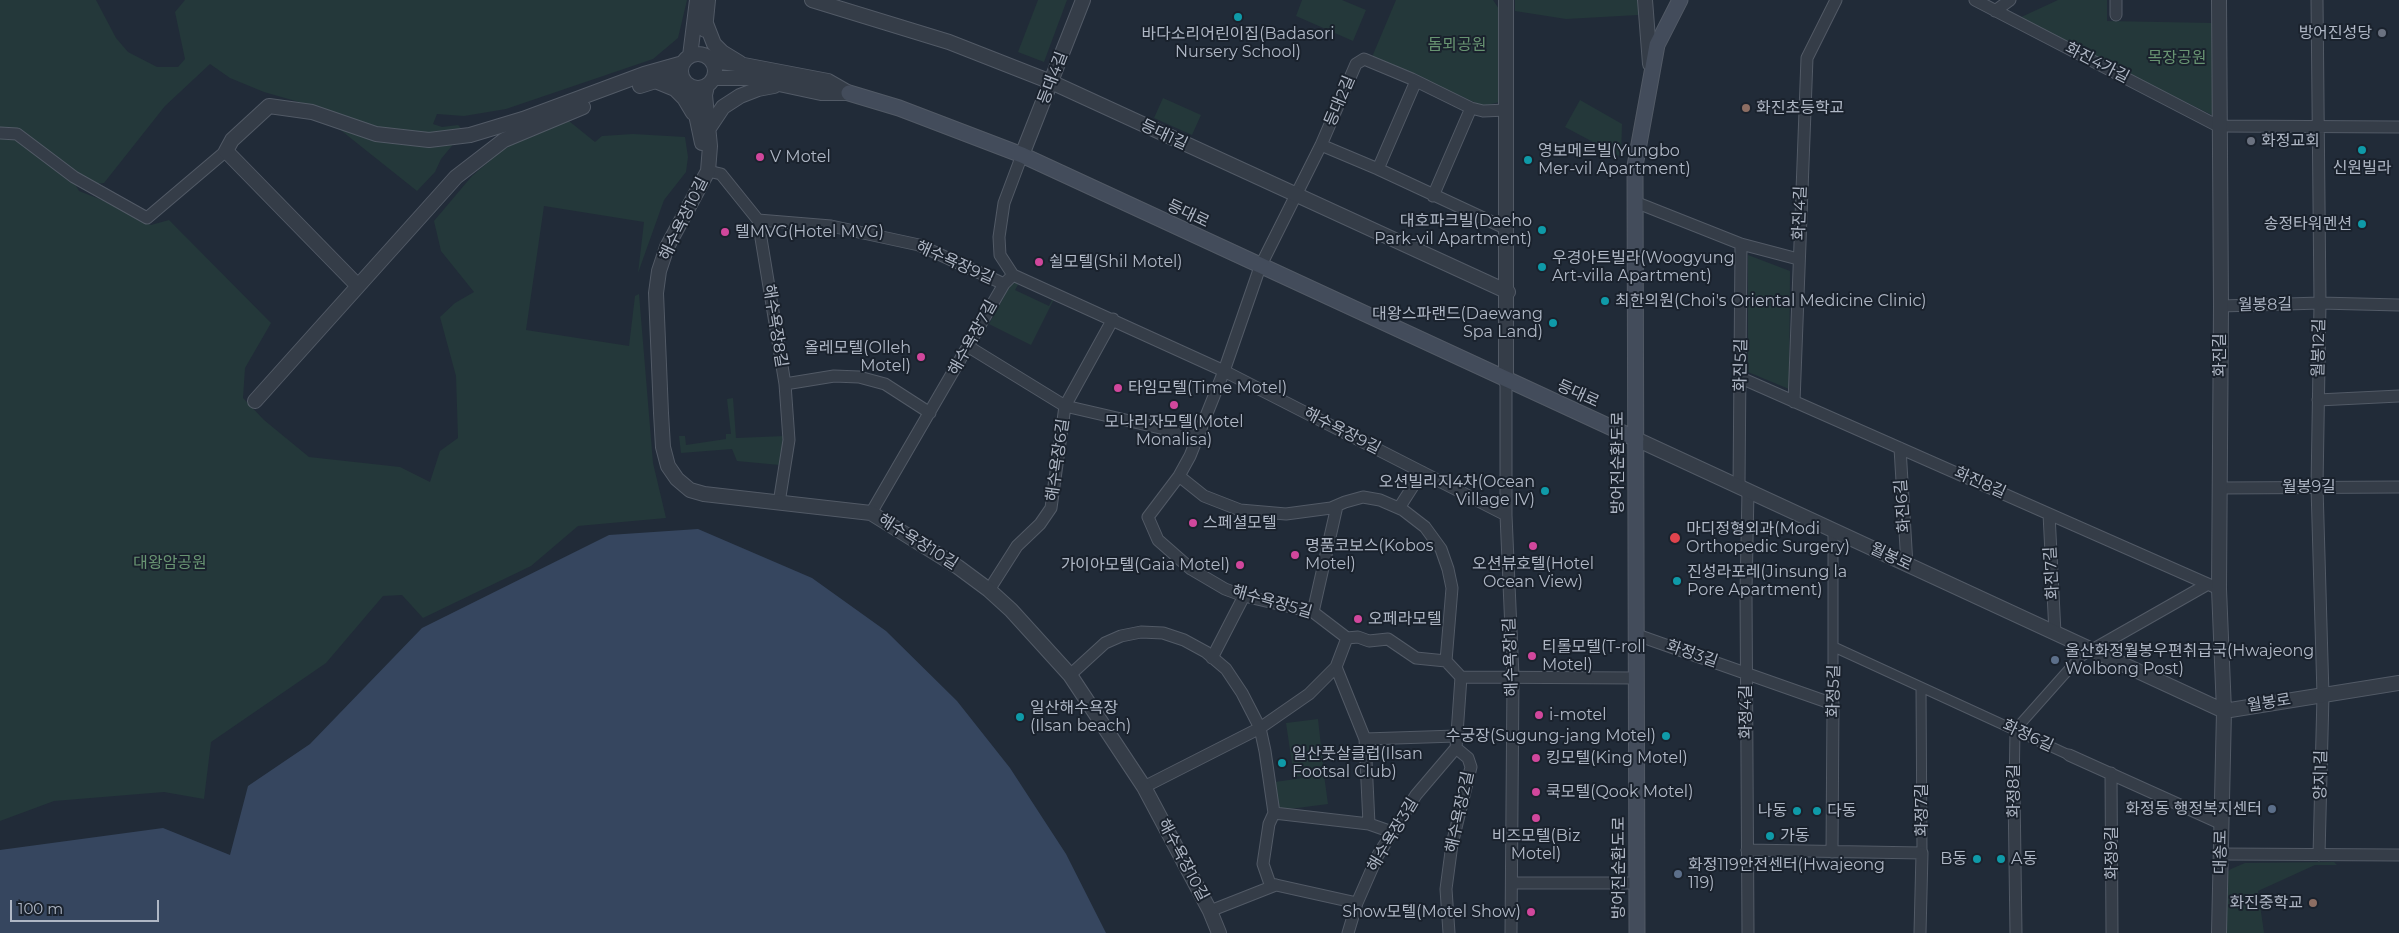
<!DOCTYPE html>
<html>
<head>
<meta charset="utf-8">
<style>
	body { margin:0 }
	#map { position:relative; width:2399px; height:933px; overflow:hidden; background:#212b38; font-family:Montserrat,sans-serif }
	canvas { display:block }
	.scale { position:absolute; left:10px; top:900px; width:149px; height:22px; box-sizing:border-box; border:2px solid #afb7c5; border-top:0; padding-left:6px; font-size:15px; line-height:18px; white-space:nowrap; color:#afb7c5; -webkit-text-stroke:4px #1a222d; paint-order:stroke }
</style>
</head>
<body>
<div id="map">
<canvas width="2399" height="933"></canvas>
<div class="scale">100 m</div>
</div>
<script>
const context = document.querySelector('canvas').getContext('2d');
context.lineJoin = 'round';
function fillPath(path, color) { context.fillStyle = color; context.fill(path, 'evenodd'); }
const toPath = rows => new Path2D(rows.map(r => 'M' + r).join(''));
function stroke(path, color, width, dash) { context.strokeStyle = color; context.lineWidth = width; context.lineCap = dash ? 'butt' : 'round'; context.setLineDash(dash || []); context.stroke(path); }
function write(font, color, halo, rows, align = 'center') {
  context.font = font + ' Montserrat,"Noto Sans KR",sans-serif'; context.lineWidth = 4; context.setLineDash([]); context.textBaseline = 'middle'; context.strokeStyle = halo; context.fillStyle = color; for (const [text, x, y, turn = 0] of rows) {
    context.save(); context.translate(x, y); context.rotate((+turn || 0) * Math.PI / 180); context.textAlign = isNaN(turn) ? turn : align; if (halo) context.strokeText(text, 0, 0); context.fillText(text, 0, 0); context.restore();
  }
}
fillPath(toPath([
	[0,0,96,0,116,38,128,52,157,67,178,67,185,59,175,12,185,0,687,0,678,38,653,59,506,109,464,116,437,114,433,124,442,127,458,125,461,128,460,136,441,159,435,172,417,191,333,124,334,112,264,92,230,78,210,64,165,106,104,183,87,185,61,159,79,191,120,207,151,225,169,220,271,323,245,368,243,398,264,420,309,457,400,467,430,482,440,451,458,438,456,376,440,317,455,303,474,292,441,251,434,221,472,176,500,152,529,131,564,117,595,142,602,136,633,134,685,137,688,157,686,172,664,200,638,273,644,222,544,206,526,330,629,346,635,296,639,294,653,463,666,518,578,526,531,566,423,618,402,595,383,596,326,663,211,742,204,799,164,792,54,801,0,821],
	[1038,0,1067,0,1044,62,1018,52],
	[1302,0,1342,0,1366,10,1353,41,1296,16],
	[1396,0,1493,0,1501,12,1504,101,1483,106,1372,57],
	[1515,0,1638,0,1638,15,1566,19,1515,11],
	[2058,0,2107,0,2107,21,2213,23,2212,115,2017,19],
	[1163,98,1201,115,1192,135,1154,118],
	[1580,100,1622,124,1621,157,1565,127],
	[1748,255,1790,271,1789,389,1748,372],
	[1019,281,1055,297,1031,345,989,324,1011,284],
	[1019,283,1053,298,1049,306,1015,290],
	[733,398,736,438,785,436,780,465,737,461,732,449,681,453,679,436,685,436,686,445,726,439,726,434,731,434,727,399],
	[1318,719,1324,773,1294,777,1286,723],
	[1324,775,1328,804,1282,810,1279,808,1275,782],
	[2334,862,2337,865,2315,865,2258,891,2264,933,2227,933,2227,872,2231,869,2245,863]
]), '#24383a');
fillPath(toPath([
	[698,529,812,578,886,631,957,701,1010,768,1066,854,1106,933,0,933,0,850,163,828,230,855,248,786,310,744,422,628,609,535]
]), '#36465f');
const pedestrian = toPath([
	[1834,647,2069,755],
	[1921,688,1922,853],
	[1833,704,1833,531],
	[2014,791,2015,730,2079,658,2092,650]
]);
const minor = toPath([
	[1975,0,2218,126,2399,127],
	[2116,0,2116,15],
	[2317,0,2320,303,2317,487,2323,695,2319,855],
	[1995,11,2010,0],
	[0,133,17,134,74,177,147,218,226,151],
	[1321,145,1378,169,1507,229],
	[1378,169,1416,81],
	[708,171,721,174,758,220,785,384,789,440,779,503],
	[1433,196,1471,108],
	[1635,202,1741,244,1798,259],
	[758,220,831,226,919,245,1004,284],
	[1013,275,1224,371,1506,515],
	[2221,306,2320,303,2399,305],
	[969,347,1065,406,1199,437],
	[1741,378,2219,589],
	[1506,381,1506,515,1513,676,1511,933],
	[785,384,834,376,859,377,885,384,930,413],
	[2318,400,2399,396],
	[1794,402,1807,58,1836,0],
	[1900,448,1907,565],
	[1179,476,1204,496,1240,510,1286,514,1331,508,1345,502,1363,497,1380,500,1403,510,1425,527,1441,549,1448,569,1452,588,1446,661],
	[1739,487,1741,244],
	[2220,488,2399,487],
	[1399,508,1422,472],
	[871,513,1004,284,1013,275,1000,255,999,237,1004,203,1022,155],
	[2049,514,2055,633],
	[989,590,1017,546,1040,524,1051,508,1065,406,1113,319],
	[1313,612,1337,506],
	[1637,635,1833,704,1832,852],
	[1347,638,1313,612,1244,596,1225,589,1191,569,1158,540,1148,517,1179,476,1190,456,1224,371,1260,267,1321,145,1356,64,1364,59,1412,79,1471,108,1483,111,1507,110],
	[1347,638,1358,637,1369,641,1388,639,1416,658,1446,661],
	[2092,650,2208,584],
	[1212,658,1244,596],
	[1446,661,1461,677,1456,748,1468,758,1471,767,1452,844,1446,889,1449,933],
	[1336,667,1365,739,1369,824],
	[1070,675,1105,643,1121,636,1141,632,1163,633,1184,640,1206,652,1226,669,1242,693,1260,728,1265,751,1274,813,1269,824,1263,864,1270,884,1276,885],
	[1461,677,1636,678],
	[1365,739,1456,736],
	[2069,755,2222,824],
	[2111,773,2112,933],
	[1144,787,1260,728,1309,694,1336,667,1347,638],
	[2014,791,2016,933],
	[1274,813,1369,824,1392,832],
	[1747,850,1922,853,1920,933],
	[2221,854,2399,855],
	[1512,883,1636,883],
	[1210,911,1276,885,1357,903],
	[1348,933,1357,903,1378,855,1416,795,1456,748],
	[1748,933,1746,592,1748,491]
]);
const tertiary = toPath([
	[812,0,949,42,1051,82,1508,292],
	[1645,0,1650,64],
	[2219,0,2221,306,2219,589,2224,711,2219,933],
	[705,21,714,44,722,52,740,63],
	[705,30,708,0],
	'681 71a17 17 0 1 1 34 0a17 17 0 1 1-34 0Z',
	[690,56,697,0],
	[712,61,744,65,828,81,849,93],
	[714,78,751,78,821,93,849,93],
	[658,82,675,89,684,98,693,113],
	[640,86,662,79,684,81],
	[690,86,702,143],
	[707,86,705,95,710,146,708,171,667,247,659,271,656,293,661,413,663,447,668,466,677,479,690,490,704,494,871,513,958,567,989,590,1011,610,1070,675,1144,787,1210,911,1219,933],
	[709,128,723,107,740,96,758,89,774,86],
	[1022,155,1083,0],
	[357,285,226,151,232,140,269,106,312,112,376,134,429,140,470,135,523,119,644,74,683,63],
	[1506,381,1506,0],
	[255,401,456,177,504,140,583,107],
	[1636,439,2224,711,2399,683]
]);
const secondary = toPath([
	[849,93,899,108,1022,155,1636,439],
	[1637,933,1635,166,1657,45,1680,0]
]);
stroke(pedestrian, '#525a66', 11);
stroke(minor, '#525a66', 13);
stroke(tertiary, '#525a66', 16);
stroke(secondary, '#525a66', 17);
stroke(pedestrian, '#353d48', 9);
stroke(minor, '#353d48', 11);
stroke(tertiary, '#353d48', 14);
stroke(secondary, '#434c5b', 15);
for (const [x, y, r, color] of [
	[1238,17,5,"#0f9aa8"],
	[2382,33,5,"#6b7280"],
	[1746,108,5,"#8d6e63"],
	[2251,141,5,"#6b7280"],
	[2362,150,5,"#0f9aa8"],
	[760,157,5,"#d1479c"],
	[1528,160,5,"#0f9aa8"],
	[2362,224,5,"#0f9aa8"],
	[1542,230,5,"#0f9aa8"],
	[725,232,5,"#d1479c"],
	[1039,262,5,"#d1479c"],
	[1542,267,5,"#0f9aa8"],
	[1605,301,5,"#0f9aa8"],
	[1553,323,5,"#0f9aa8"],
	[921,357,5,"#d1479c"],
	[1118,388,5,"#d1479c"],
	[1174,405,5,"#d1479c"],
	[1545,491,5,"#0f9aa8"],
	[1193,523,5,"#d1479c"],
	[1675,538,6,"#e0444e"],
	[1533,546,5,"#d1479c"],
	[1295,555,5,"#d1479c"],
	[1240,565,5,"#d1479c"],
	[1677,581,5,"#0f9aa8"],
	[1358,619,5,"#d1479c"],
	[1532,656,5,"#d1479c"],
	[2055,660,5,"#5c6f8a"],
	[1539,715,5,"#d1479c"],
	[1020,717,5,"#0f9aa8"],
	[1666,736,5,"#0f9aa8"],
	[1536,758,5,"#d1479c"],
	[1282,763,5,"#0f9aa8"],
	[1536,792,5,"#d1479c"],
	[2272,809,5,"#5c6f8a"],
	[1797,811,5,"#0f9aa8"],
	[1817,811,5,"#0f9aa8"],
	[1536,818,5,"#d1479c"],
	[1770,836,5,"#0f9aa8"],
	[1977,859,5,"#0f9aa8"],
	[2001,859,5,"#0f9aa8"],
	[1678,874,5,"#5c6f8a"],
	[2313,903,5,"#8d6e63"],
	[1531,912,5,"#d1479c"]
]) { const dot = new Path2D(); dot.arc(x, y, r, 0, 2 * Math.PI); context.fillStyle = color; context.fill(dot); stroke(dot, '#1a222d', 2); }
write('16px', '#afb7c5', '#1a222d', [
	["방어진성당",2372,33,"right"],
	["바다소리어린이집(Badasori",1238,34,"center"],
	["Nursery School)",1238,52,"center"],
	["화진초등학교",1756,108],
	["화정교회",2261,141],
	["영보메르빌(Yungbo",1538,151],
	["Mer-vil Apartment)",1538,169],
	["V Motel",770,157],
	["신원빌라",2362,168,"center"],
	["대호파크빌(Daeho",1532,221,"right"],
	["Park-vil Apartment)",1532,239,"right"],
	["송정타워멘션",2352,224,"right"],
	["텔MVG(Hotel MVG)",735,232],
	["우경아트빌라(Woogyung",1552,258],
	["Art-villa Apartment)",1552,276],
	["쉴모텔(Shil Motel)",1049,262],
	["최한의원(Choi's Oriental Medicine Clinic)",1615,301],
	["대왕스파랜드(Daewang",1543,314,"right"],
	["Spa Land)",1543,332,"right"],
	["올레모텔(Olleh",911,348,"right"],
	["Motel)",911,366,"right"],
	["타임모텔(Time Motel)",1128,388],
	["모나리자모텔(Motel",1174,422,"center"],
	["Monalisa)",1174,440,"center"],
	["오션빌리지4차(Ocean",1535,482,"right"],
	["Village IV)",1535,500,"right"],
	["스페셜모텔",1203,523],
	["마디정형외과(Modi",1686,529],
	["Orthopedic Surgery)",1686,547],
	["명품코보스(Kobos",1305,546],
	["Motel)",1305,564],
	["오션뷰호텔(Hotel",1533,564,"center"],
	["Ocean View)",1533,582,"center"],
	["가이아모텔(Gaia Motel)",1230,565,"right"],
	["진성라포레(Jinsung la",1687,572],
	["Pore Apartment)",1687,590],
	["오페라모텔",1368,619],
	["티롤모텔(T-roll",1542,647],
	["Motel)",1542,665],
	["울산화정월봉우편취급국(Hwajeong",2065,651],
	["Wolbong Post)",2065,669],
	["일산해수욕장",1030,708],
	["(Ilsan beach)",1030,726],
	["i-motel",1549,715],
	["수궁장(Sugung-jang Motel)",1656,736,"right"],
	["일산풋살클럽(Ilsan",1292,754],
	["Footsal Club)",1292,772],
	["킹모텔(King Motel)",1546,758],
	["쿡모텔(Qook Motel)",1546,792],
	["화정동 행정복지센터",2262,809,"right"],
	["나동",1787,811,"right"],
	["다동",1827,811],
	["비즈모텔(Biz",1536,836,"center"],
	["Motel)",1536,854,"center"],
	["가동",1780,836],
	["B동",1967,859,"right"],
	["A동",2011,859],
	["화정119안전센터(Hwajeong",1688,865],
	["119)",1688,883],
	["화진중학교",2303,903,"right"],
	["Show모텔(Motel Show)",1521,912,"right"]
], 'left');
write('16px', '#689472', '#1a222d', [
	["돔뫼공원",1457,45],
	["목장공원",2177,58],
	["대왕암공원",170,563]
]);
write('16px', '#afb7c5', '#1a222d', [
	["화진4가길",2097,63,27],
	["등대4길",1053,78,-69],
	["등대2길",1340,101,-67],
	["등대1길",1164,135,25],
	["화진4길",1800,213,-88],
	["등대로",1188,214,25],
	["해수욕장10길",684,219,-64],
	["해수욕장9길",955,263,24],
	["월봉8길",2265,305,-1],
	["해수욕장8길",775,326,81],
	["해수욕장7길",973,338,-61],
	["월봉12길",2319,348,-89],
	["화진길",2220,355,-90],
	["화진5길",1741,365,-89],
	["등대로",1578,394,24],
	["해수욕장9길",1342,431,27],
	["해수욕장6길",1058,460,-82],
	["방어진순환도로",1618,463,-90],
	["화진8길",1980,483,24],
	["월봉9길",2309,487],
	["화진6길",1903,506,-94],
	["해수욕장10길",918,542,32],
	["월봉로",1891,557,25],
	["화진7길",2052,573,-93],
	["해수욕장5길",1272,602,16],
	["화정3길",1692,654,19],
	["해수욕장1길",1511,657,-92],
	["화정5길",1834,691,-89],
	["월봉로",2269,703,-9],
	["화정4길",1746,712,-90],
	["화정6길",2028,736,25],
	["양지1길",2321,775,-89],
	["화정8길",2014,791,-90],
	["화정7길",1922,810,-90],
	["해수욕장2길",1460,812,-78],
	["해수욕장3길",1393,835,-59],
	["대송로",2221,852,-89],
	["화정9길",2112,853,-90],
	["해수욕장10길",1183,860,62],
	["방어진순환도로",1619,868,-90]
]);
</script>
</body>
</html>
